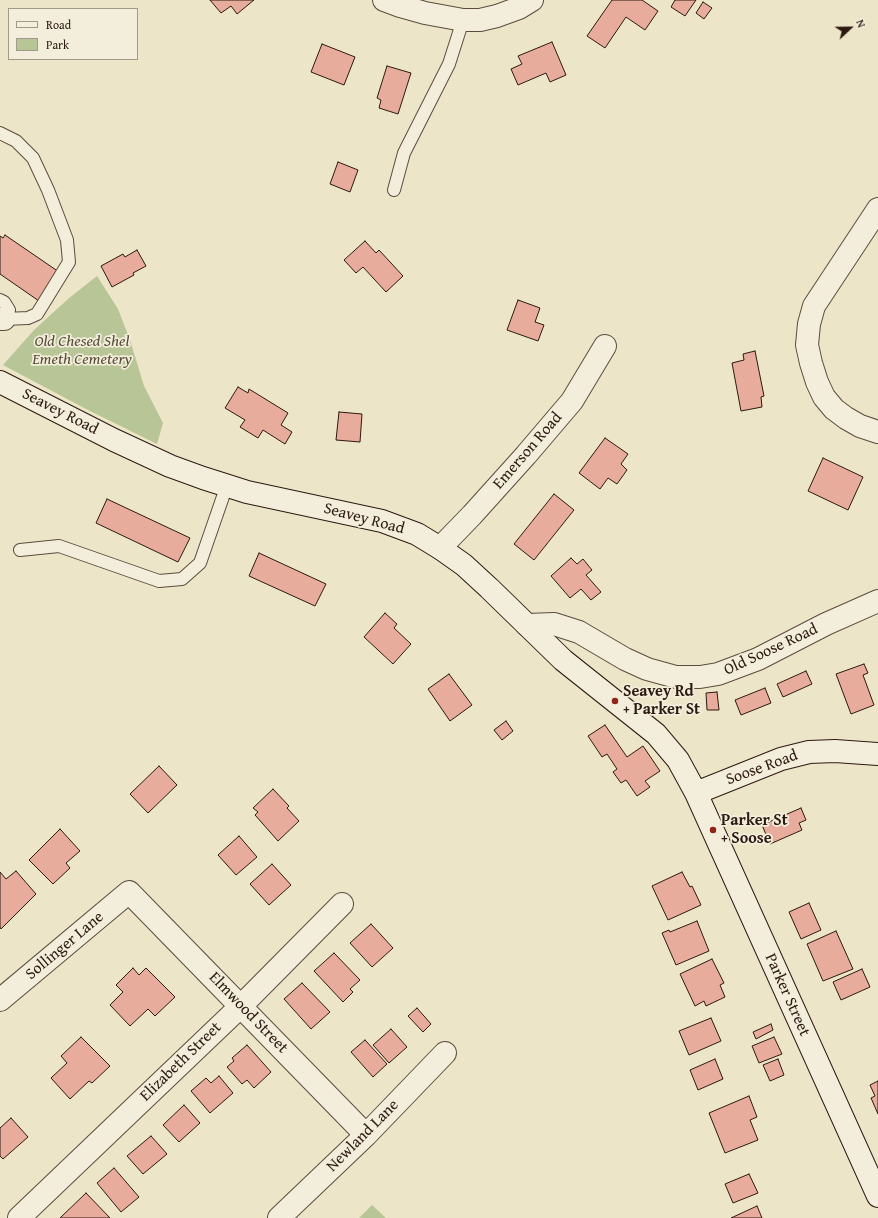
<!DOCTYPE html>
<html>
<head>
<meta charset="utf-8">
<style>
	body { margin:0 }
	#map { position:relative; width:878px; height:1218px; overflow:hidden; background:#ede5c7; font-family:"Gentium Book Plus",serif }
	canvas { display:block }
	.legend { position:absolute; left:8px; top:8px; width:130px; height:52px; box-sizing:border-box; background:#f3eedb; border:1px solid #a3998a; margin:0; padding:5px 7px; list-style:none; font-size:12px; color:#2c1911 }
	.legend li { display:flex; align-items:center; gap:8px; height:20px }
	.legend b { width:20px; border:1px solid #a3998a }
	.north { position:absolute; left:830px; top:8px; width:40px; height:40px; -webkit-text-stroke:3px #f3eedb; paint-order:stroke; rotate:68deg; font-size:11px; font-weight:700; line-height:16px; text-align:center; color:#2c1911 }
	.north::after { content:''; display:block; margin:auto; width:14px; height:18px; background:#2c1911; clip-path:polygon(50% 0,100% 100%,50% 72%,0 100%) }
</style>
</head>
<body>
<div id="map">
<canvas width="878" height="1218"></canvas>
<ul class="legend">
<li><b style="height:5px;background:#f3eedb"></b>Road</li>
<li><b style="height:11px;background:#b8c596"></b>Park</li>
</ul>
<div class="north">N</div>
</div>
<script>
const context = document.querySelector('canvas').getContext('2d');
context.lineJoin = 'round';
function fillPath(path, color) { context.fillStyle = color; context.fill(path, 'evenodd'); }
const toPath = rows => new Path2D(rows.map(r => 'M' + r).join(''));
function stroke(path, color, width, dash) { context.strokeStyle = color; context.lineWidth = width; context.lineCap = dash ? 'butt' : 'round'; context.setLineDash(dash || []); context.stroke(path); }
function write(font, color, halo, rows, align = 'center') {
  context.font = font + ' "Gentium Book Plus",serif'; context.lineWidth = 3.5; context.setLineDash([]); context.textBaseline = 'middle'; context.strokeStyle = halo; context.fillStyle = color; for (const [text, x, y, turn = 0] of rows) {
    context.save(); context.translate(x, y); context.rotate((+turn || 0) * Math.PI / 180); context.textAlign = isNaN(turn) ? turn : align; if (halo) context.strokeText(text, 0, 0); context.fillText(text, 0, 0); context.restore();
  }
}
fillPath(toPath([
	[97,276,118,309,130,340,144,386,163,423,157,444,86,409,3,365,34,330,68,299],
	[372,1205,386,1218,359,1218]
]), '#b8c596');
const building = toPath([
	[210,0,254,0,237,14,231,6,221,13,210,0],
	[612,0,642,0,658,11,645,30,626,17,605,48,587,36,612,0],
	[675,0,696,0,685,16,671,7,675,0],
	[703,2,712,8,704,19,696,13,703,2],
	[552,42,566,75,550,82,546,73,518,85,511,69,522,64,518,56,552,42],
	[322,44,355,57,344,85,311,72,322,44],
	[387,66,411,73,398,114,379,108,381,100,377,98,387,66],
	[338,162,358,170,350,192,330,184,338,162],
	[5,235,59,272,39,301,0,274,0,236,3,238,5,235],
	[365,241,376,253,379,250,403,276,386,292,363,267,356,273,344,260,365,241],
	[137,250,146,266,133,273,134,275,112,287,101,266,123,254,125,257,137,250],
	[518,300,540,308,535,322,544,325,538,341,507,330,518,300],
	[755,351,764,396,761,397,762,407,741,411,732,363,744,360,743,354,755,351],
	[238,387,248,393,249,389,288,413,281,425,292,432,285,444,263,430,258,438,240,427,245,420,225,408,238,387],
	[339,412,362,414,360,442,336,440,339,412],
	[605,438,628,454,621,464,627,470,617,484,608,478,600,489,579,473,605,438],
	[823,458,863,477,848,510,808,491,823,458],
	[554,494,574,510,534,560,514,544,554,494],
	[107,499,190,538,178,562,96,523,107,499],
	[259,553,326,584,315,606,249,576,259,553],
	[571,558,577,564,583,559,592,570,586,575,601,592,591,600,581,589,570,598,551,576,571,558],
	[385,613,397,624,394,628,411,644,393,664,364,637,385,613],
	[864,664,868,673,863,675,874,705,851,714,836,674,864,664],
	[806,671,812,684,783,697,777,684,806,671],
	[449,674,472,705,450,721,428,689,449,674],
	[765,688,771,703,741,715,735,700,765,688],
	[717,692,719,710,707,710,706,693,717,692],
	[506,721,513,731,502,740,494,730,506,721],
	[605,725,627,757,643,746,660,771,645,781,650,787,637,796,626,780,621,783,613,772,617,769,607,754,602,757,588,736,605,725],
	[159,766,177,785,148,813,130,794,159,766],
	[273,789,289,806,287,808,299,821,278,841,255,815,258,812,253,808,273,789],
	[801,808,806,820,799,823,802,830,770,844,762,825,801,808],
	[60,829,80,851,66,863,70,868,53,884,29,860,60,829],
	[239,836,257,857,236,875,218,855,239,836],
	[272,864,291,885,269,905,250,884,272,864],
	[16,871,36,894,1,929,0,927,0,872,6,879,16,871],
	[682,872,690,887,692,886,701,905,668,920,652,886,682,872],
	[809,903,821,930,801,939,789,912,809,903],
	[697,921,709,951,676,965,662,933,669,930,670,932,697,921],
	[371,924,393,948,372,967,350,943,371,924],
	[836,931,853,969,823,981,807,944,836,931],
	[334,953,360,980,350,989,353,992,343,1002,314,971,334,953],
	[712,959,724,983,720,985,725,997,706,1006,704,1001,695,1006,680,974,712,959],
	[133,968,139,975,146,968,175,997,155,1016,148,1009,130,1026,110,1005,123,992,116,985,133,968],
	[862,969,870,987,841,1000,833,982,862,969],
	[302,983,330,1012,311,1029,284,999,302,983],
	[417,1008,431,1024,423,1032,408,1016,417,1008],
	[711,1018,721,1041,689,1055,679,1031,711,1018],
	[771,1024,773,1030,756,1039,753,1032,771,1024],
	[391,1029,407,1047,389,1063,373,1045,391,1029],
	[81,1037,110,1066,92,1083,89,1081,70,1099,51,1078,67,1063,61,1056,81,1037],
	[774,1037,782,1054,759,1063,752,1046,774,1037],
	[365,1040,387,1064,373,1077,351,1052,365,1040],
	[247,1045,271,1072,254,1088,247,1080,242,1084,227,1067,234,1061,232,1058,247,1045],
	[715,1059,723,1079,698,1090,690,1070,715,1059],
	[778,1059,784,1075,770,1081,763,1065,778,1059],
	[219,1076,233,1093,210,1113,191,1091,206,1078,211,1083,219,1076],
	[878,1081,878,1114,871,1098,875,1096,870,1085,878,1081],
	[749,1096,757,1117,750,1120,758,1140,725,1153,709,1113,749,1096],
	[184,1105,200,1123,179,1142,163,1125,184,1105],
	[11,1118,28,1137,3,1159,0,1156,0,1128,11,1118],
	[151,1136,167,1154,143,1174,127,1156,151,1136],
	[114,1168,139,1197,121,1212,97,1183,114,1168],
	[749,1174,758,1193,733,1203,725,1184,749,1174],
	[86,1193,110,1218,60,1218,86,1193],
	[757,1206,762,1218,731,1218,757,1206]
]);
fillPath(building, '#e7ac9c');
stroke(building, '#2c1911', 1);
const lane = toPath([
	[0,133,16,141,33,158,48,190,67,240,69,262,37,314,28,318,4,319],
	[394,190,404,153,449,64,463,20],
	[0,300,4,302,9,310,7,316,4,319],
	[20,550,59,546,159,581,182,579,200,563,227,485]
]);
const street = toPath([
	[384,0,400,6,425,13,463,20,480,20,497,16,519,8,532,0],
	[878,209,814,306,809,324,807,345,811,363,817,382,824,397,834,409,846,418,860,426,878,432],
	[0,319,4,319],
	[440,548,472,515,526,455,572,401,605,346],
	[527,625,554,624,579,632,625,659,647,669,676,677,700,677,718,674,758,659,826,624,878,601],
	[0,1000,129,892,366,1135],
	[19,1218,241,1006,342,904],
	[279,1218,366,1135,445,1053]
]);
const secondary = toPath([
	[0,382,114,440,170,466,203,478,247,492,382,521,417,534,440,548,464,565,489,588,563,660,656,734,678,760,696,793,878,1196],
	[696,793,781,759,809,752,835,751,878,754]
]);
stroke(lane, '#5c4c3e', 14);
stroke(street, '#5c4c3e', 24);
stroke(secondary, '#2c1911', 24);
stroke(lane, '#f3eedb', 12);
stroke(street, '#f3eedb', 22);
stroke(secondary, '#f3eedb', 22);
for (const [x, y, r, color] of [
	[615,701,4,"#8f2418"],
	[713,830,4,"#8f2418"]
]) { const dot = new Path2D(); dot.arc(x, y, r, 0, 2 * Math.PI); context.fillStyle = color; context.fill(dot); stroke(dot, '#f3eedb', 1.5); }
write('italic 16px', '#564d39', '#f3eedb', [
	["Old Chesed Shel",82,342],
	["Emeth Cemetery",82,360]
]);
write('16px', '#2c1911', '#f3eedb', [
	["Seavey Road",60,412,27],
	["Emerson Road",528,451,-49],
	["Seavey Road",364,519,15],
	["Old Soose Road",771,650,-25],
	["Soose Road",762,768,-20],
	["Sollinger Lane",65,946,-40],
	["Parker Street",787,995,66],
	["Elmwood Street",248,1013,46],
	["Elizabeth Street",181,1062,-44],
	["Newland Lane",363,1136,-45]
]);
write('bold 16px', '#2c1911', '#f3eedb', [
	["Seavey Rd",623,692],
	["+ Parker St",623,710],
	["Parker St",721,821],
	["+ Soose",721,839]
], 'left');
</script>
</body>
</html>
